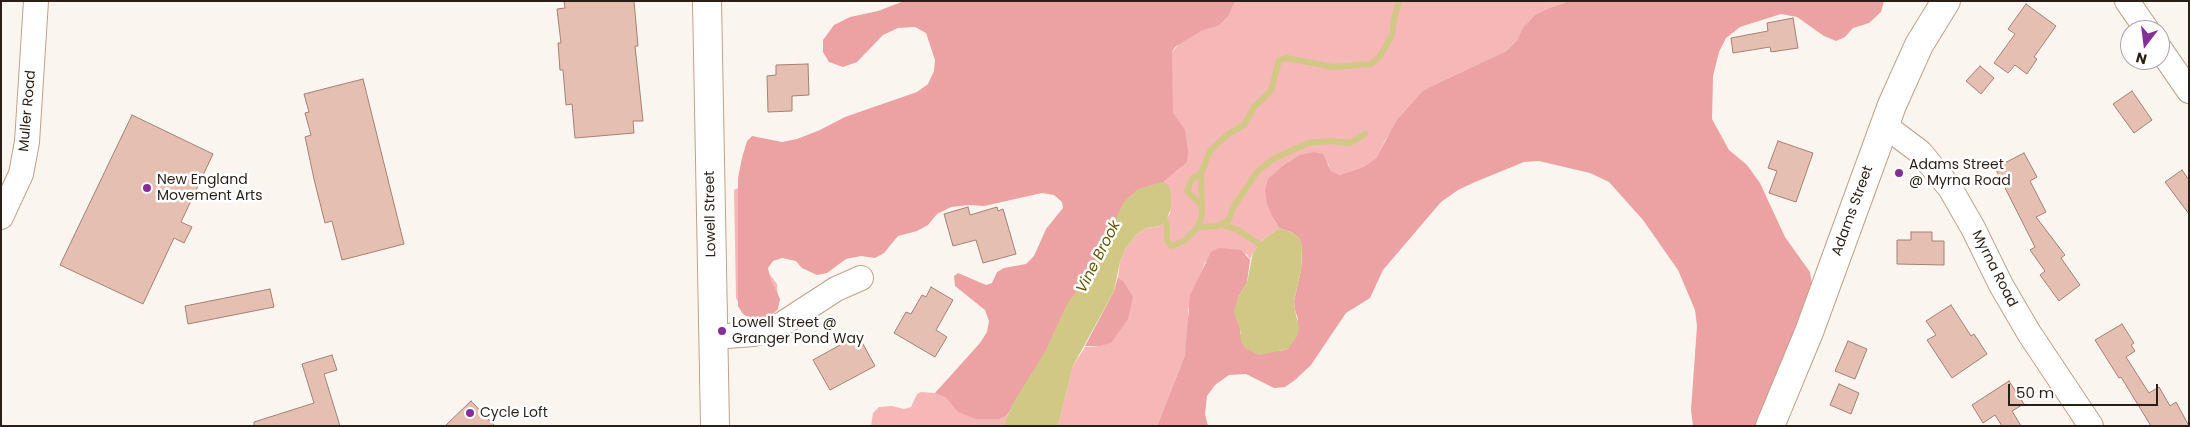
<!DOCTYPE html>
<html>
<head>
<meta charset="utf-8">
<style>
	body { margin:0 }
	#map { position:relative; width:2190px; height:427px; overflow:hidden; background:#fbf5f0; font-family:Poppins,sans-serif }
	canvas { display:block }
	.frame { position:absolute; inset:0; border:2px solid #2a1f16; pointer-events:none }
	.north { position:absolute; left:2120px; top:20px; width:50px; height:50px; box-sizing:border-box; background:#fff; border:1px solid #aaa5a2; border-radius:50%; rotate:195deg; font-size:14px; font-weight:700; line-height:20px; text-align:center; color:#2a1f16 }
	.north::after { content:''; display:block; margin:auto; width:18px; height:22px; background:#842e9c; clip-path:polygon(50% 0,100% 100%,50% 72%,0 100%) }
	.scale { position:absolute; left:2008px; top:384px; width:150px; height:22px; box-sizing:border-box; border:2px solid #2a1f16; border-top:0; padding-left:6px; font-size:15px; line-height:18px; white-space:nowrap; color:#2a1f16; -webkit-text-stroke:4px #fff; paint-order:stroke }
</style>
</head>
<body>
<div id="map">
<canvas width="2190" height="427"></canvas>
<div class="frame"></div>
<div class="north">N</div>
<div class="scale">50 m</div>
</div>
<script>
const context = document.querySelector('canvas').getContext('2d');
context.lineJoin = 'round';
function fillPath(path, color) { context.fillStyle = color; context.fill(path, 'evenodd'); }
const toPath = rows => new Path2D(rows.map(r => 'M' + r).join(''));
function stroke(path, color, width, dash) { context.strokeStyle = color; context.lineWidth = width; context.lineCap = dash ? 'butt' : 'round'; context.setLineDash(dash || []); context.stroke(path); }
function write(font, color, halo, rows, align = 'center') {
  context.font = font + ' Poppins,sans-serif'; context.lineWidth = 5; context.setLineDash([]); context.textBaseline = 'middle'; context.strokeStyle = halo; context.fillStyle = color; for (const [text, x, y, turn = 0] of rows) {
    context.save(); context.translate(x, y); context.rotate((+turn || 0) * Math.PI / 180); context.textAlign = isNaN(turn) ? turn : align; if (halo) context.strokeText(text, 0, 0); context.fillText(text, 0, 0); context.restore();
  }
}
fillPath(toPath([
	[1146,1,1570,1,1552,7,1522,29,1517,40,1506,51,1434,85,1386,139,1376,158,1363,167,1339,175,1331,172,1328,163,1273,218,1279,228,1265,238,1253,252,1250,260,1247,254,1205,262,1188,310,1188,335,1185,355,1157,426,1058,426,1073,366,1085,347,1099,346,1123,281,1118,277,1120,262,1126,248,1137,234,1147,228,1160,226,1170,214,1171,202,1169,186,1013,403,1003,426,871,426,873,413,879,407,892,406,904,409,911,407,917,394,921,392,936,393,946,398,955,408,1085,223,1040,129,792,243,763,265,777,284,778,299,740,306,736,298,734,190,1085,13,1171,65,1172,52,1179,44]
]), '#f6b8b7');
fillPath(toPath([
	[904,1,1235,1,1228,16,1219,25,1201,31,1175,47,1172,52,1173,113,1185,130,1188,152,1187,162,1163,182,1138,189,1124,202,1088,277,1068,303,1045,352,1007,415,999,419,976,419,958,412,946,398,935,393,980,343,987,332,989,321,985,310,955,286,954,276,958,273,986,285,992,283,997,272,1004,268,1026,264,1034,256,1046,229,1063,208,1062,202,1054,195,1042,193,984,206,969,205,951,207,937,214,928,225,917,231,898,236,884,253,875,258,861,256,846,259,827,273,817,275,802,268,796,261,782,258,773,261,768,268,770,278,780,299,778,309,770,317,753,320,743,314,738,306,738,178,742,158,747,141,752,136,782,142,797,139,820,130,845,117,917,92,928,84,934,71,935,60,926,33,915,27,898,28,883,35,857,62,843,67,829,62,823,52,823,40,834,25,850,17,878,11],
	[1570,1,1884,1,1881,12,1869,23,1853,28,1845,37,1836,41,1824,36,1797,17,1781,14,1740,27,1726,38,1719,52,1713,76,1712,119,1729,150,1747,165,1760,183,1785,237,1810,272,1812,284,1804,309,1784,361,1771,386,1757,426,1693,426,1691,410,1697,326,1695,310,1678,270,1643,220,1609,182,1590,173,1539,161,1524,162,1475,182,1458,190,1441,202,1383,270,1370,298,1346,313,1311,365,1295,380,1285,387,1274,388,1246,374,1229,375,1215,385,1207,396,1205,414,1208,426,1157,426,1185,355,1190,295,1211,252,1219,248,1241,250,1250,260,1247,283,1239,296,1235,310,1240,328,1240,334,1279,351,1288,349,1298,319,1295,310,1294,301,1301,270,1302,247,1299,238,1293,233,1279,228,1273,218,1267,204,1265,190,1268,179,1284,165,1300,155,1314,152,1323,154,1331,171,1339,175,1363,167,1376,158,1397,120,1422,92,1434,85,1506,51,1517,40,1522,29,1535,15,1552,7],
	[1118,277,1123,281,1133,297,1128,319,1111,343,1099,346,1085,346,1114,291]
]), '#eca2a2');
fillPath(toPath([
	[1163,182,1169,186,1171,195,1171,208,1167,219,1160,226,1147,228,1137,234,1126,248,1120,262,1114,291,1073,366,1058,426,1003,426,1013,403,1045,352,1068,303,1088,277,1124,202,1138,189],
	[1279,228,1293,233,1299,238,1302,247,1301,270,1294,301,1295,310,1299,327,1298,335,1288,349,1259,355,1245,348,1241,341,1240,328,1235,316,1234,310,1239,296,1247,283,1253,252,1265,238]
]), '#d1c885');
stroke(toPath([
	[1201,173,1192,179,1187,191,1201,205],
	[1161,216,1167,225,1167,240,1171,246,1184,241,1198,227,1202,214,1201,173,1210,151,1228,134,1244,125,1254,107,1271,91,1279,60,1287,58,1333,67,1371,64,1380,56,1392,35,1394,19,1399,1],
	[1223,225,1238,230,1259,244],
	[1198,227,1217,226,1228,221,1234,206,1257,172,1273,159,1308,143,1330,141,1350,143,1365,134]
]), '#d1c885', 6);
const building = toPath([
	[564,1,634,1,638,46,635,46,643,121,633,121,634,133,575,138,572,104,566,105,563,70,560,70,558,43,561,43,557,9,565,8,564,1],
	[2026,4,2056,26,2034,57,2037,59,2027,74,2015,65,2008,73,1994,63,2015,34,2008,29,2026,4],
	[1793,18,1798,48,1771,52,1770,47,1733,53,1731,38,1768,31,1767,23,1793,18],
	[808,64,809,95,792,96,792,111,768,112,767,76,776,75,776,65,808,64],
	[1980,66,1994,78,1981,94,1966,81,1980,66],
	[363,79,404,244,342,260,332,221,325,223,314,179,305,137,311,135,305,113,309,112,304,94,363,79],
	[2132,91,2152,120,2134,133,2113,104,2132,91],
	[132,115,213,154,181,222,192,227,184,243,174,238,143,304,60,265,132,115],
	[1778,141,1813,153,1796,202,1769,193,1777,171,1768,168,1778,141],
	[2024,153,2037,177,2030,181,2046,212,2036,217,2065,255,2061,258,2080,285,2059,301,2040,275,2045,271,2030,250,2035,247,1995,168,2024,153],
	[2182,170,2189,180,2189,214,2165,182,2182,170],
	[968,207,970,215,997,207,998,211,1003,209,1016,254,983,263,976,240,953,246,944,214,968,207],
	[1911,232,1932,232,1932,241,1944,241,1944,265,1897,264,1897,240,1911,240,1911,232],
	[931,287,953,300,936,330,947,337,935,357,894,333,906,312,911,314,922,295,926,297,931,287],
	[270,289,274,307,188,324,185,306,270,289],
	[1951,305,1971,336,1974,334,1987,354,1952,378,1927,340,1936,335,1926,321,1951,305],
	[2122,324,2134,343,2131,345,2135,351,2126,357,2149,393,2159,387,2170,406,2176,402,2189,426,2151,426,2121,377,2119,378,2095,340,2122,324],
	[858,335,875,366,830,390,813,360,858,335],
	[1848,341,1867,349,1855,379,1835,371,1848,341],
	[332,355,337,370,324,374,340,426,254,426,254,422,314,403,302,364,332,355],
	[2009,381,2024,404,2012,411,2021,426,2002,426,1995,415,1983,423,1972,405,2009,381],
	[1839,384,1859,393,1851,414,1830,405,1839,384],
	[471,401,495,426,445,426,471,401]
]);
fillPath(building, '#e5bfb2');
stroke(building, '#a48174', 1);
const minor = toPath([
	[2127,1,2147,30],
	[2160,49,2189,91],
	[1884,125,1920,152,1950,188,1973,228,2001,285,2029,333,2091,426],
	[1,217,21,174,27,142,36,1],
	[713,337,754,334,776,328,836,289,861,278]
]);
const major = toPath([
	[707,1,715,426],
	[1770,426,1809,332,1892,105,1919,45,1946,1]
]);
stroke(minor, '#bfa28b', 26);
stroke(major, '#bfa28b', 30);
stroke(minor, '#fff', 24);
stroke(major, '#fff', 28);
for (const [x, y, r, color] of [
	[1899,173,5,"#842e9c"],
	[147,188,5,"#842e9c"],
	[722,331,5,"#842e9c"],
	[470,413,5,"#842e9c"]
]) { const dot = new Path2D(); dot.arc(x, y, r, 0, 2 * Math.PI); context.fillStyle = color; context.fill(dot); stroke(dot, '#fff', 2); }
write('14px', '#2a1f16', '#fff', [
	["Muller Road",28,111,-85],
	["Adams Street",1853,211,-70],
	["Lowell Street",711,214,-91],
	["Myrna Road",1994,269,63]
]);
write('14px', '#2a1f16', '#fff', [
	["Adams Street",1909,165],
	["@ Myrna Road",1909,181],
	["New England",157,180],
	["Movement Arts",157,196],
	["Lowell Street @",732,323],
	["Granger Pond Way",732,339],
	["Cycle Loft",480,413]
], 'left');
write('italic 15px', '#605701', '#fff', [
	["Vine Brook",1099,257,-63]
]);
</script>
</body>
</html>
